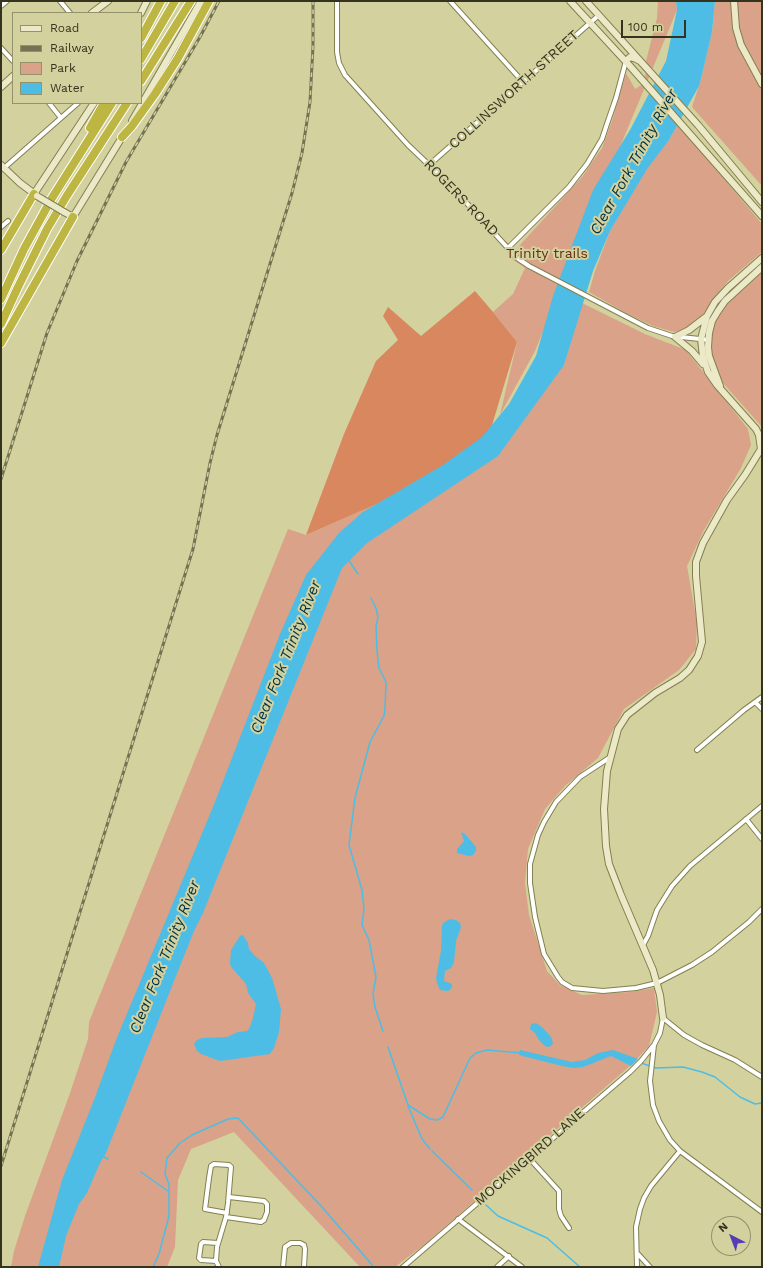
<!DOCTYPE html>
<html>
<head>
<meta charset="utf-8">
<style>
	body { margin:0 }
	#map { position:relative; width:763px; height:1268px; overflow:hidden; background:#d3d19e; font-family:"Work Sans",sans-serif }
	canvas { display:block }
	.frame { position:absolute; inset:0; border:2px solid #34331f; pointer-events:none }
	.legend { position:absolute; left:12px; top:12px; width:130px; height:92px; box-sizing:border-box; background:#d3d19e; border:1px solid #93926b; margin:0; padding:5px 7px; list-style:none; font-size:12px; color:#34331f }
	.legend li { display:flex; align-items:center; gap:8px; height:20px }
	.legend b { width:20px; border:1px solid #93926b }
	.north { position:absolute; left:711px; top:1216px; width:40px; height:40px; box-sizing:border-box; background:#d3d19e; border:1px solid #93926b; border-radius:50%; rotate:318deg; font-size:11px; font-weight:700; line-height:16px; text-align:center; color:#34331f }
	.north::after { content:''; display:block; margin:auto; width:14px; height:18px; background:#543db5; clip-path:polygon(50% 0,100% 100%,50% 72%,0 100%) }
	.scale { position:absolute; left:621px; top:20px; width:65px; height:18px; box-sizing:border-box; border:2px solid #34331f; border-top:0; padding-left:5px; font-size:12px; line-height:14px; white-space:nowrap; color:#34331f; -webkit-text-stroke:3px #d3d19e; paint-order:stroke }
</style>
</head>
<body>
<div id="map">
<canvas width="763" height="1268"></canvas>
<div class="frame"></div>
<ul class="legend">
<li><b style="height:5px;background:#ebe9c7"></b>Road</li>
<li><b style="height:5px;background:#747252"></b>Railway</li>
<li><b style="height:11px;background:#daa288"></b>Park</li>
<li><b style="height:11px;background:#4dbde5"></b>Water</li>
</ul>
<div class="north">N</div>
<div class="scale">100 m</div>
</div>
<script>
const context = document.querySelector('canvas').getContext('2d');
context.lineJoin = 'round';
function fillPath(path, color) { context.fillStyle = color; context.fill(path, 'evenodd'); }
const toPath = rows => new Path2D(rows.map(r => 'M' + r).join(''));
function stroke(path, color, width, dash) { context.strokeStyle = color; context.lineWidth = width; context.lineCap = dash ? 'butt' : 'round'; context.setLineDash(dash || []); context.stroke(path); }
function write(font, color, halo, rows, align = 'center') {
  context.font = font + ' "Work Sans",sans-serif'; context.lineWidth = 4; context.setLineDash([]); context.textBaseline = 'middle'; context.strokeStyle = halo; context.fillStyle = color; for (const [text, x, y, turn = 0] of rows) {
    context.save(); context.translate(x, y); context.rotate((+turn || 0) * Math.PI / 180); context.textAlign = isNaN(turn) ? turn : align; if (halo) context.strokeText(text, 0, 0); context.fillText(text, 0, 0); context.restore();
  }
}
fillPath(toPath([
	[658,1,676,1,677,10,535,351,500,415,517,342,493,312,513,294,525,268,512,259,520,245,582,177,602,148,612,121,626,73,635,89,645,83,646,61,657,18],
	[715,1,762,1,762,186,692,107,701,79,712,32],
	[678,124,762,224,762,252,729,280,714,298,701,318,687,329,674,332,653,326,626,313,589,292,595,271,610,231,646,168,669,140],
	[762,271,762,427,723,383,716,372,712,361,710,341,716,319,723,307],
	[582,303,645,334,686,350,748,429,751,445,741,468,704,530,687,566,697,623,696,649,679,670,624,709,598,758,565,786,545,809,528,849,525,883,529,915,547,971,560,985,582,995,630,992,654,988,657,1012,649,1046,631,1065,425,1244,395,1267,360,1267,234,1132,191,1149,178,1180,175,1247,167,1267,11,1267,14,1251,25,1216,69,1096,88,1039,89,1022,288,529,306,535,379,503,394,525,564,365]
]), '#daa288');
fillPath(toPath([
	[475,291,493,312,517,342,487,442,379,503,306,535,344,434,376,361,398,340,383,316,388,307,421,336]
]), '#d9875f');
fillPath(toPath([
	[676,1,715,1,712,32,701,79,699,86,669,140,647,169,610,231,593,271,564,365,498,456,367,543,342,568,203,913,194,931,174,981,106,1153,100,1163,87,1193,79,1204,66,1236,59,1267,38,1267,62,1180,94,1100,116,1040,213,807,280,634,306,575,339,533,363,512,443,465,482,437,509,404,536,356,553,296,593,190,630,130,666,61,677,10],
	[461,832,465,834,476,847,476,851,473,855,469,856,457,853,457,849,464,841],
	[450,919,456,920,460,923,461,927,456,941,454,962,451,968,445,971,444,981,452,984,452,987,450,990,447,991,440,990,437,983,436,978,441,951,442,926,443,923],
	[243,935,248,943,249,949,255,956,264,963,272,978,281,1009,279,1032,274,1048,270,1054,220,1061,201,1054,197,1051,194,1044,197,1040,202,1038,227,1037,238,1032,247,1031,250,1027,253,1018,256,1004,248,993,246,984,232,968,230,964,231,950,240,936],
	[536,1023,543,1028,551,1037,553,1043,552,1045,549,1047,545,1046,539,1040,535,1033,530,1029,531,1024],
	[520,1050,572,1062,585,1060,598,1053,613,1050,638,1059,631,1066,611,1056,583,1067,574,1068,562,1066,519,1055]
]), '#4dbde5');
stroke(toPath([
	[348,559,358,574],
	[371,598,376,608,378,617,376,627,377,651,379,668,386,682,385,708,384,716,370,742,355,798,349,845,362,890,364,909,362,925,369,940,376,977,373,994,375,1007,383,1031],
	[388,1047,408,1105,430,1119,437,1120,443,1117,470,1058,476,1053,487,1050,521,1053],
	[641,1063,656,1068,683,1067,702,1072,715,1077,740,1097,755,1104,762,1103],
	[408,1106,422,1139,430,1149],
	[432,1151,472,1190],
	[102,1156,108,1159],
	[141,1172,168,1191],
	[486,1205,498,1216,547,1238,580,1267],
	[153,1267,159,1254,169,1216,169,1184,165,1174,167,1158,180,1143,192,1135,228,1119,238,1118,322,1207,361,1252,372,1265,372,1267]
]), '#4dbde5', 1.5);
const street = toPath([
	[60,1,70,13],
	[337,1,337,52,339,63,345,75,408,145,451,186,517,258,529,266,648,328,672,336,709,340],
	[450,1,523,82],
	[1,6,7,1],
	[1,48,13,61],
	[49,103,61,118],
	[429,165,599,15],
	[4,168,78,103],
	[1,227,8,221],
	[508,248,569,187,587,164,602,139,607,124,616,98,626,61],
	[755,702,762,709],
	[697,750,744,710,762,697],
	[609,758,580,777,556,802,544,822,538,835,530,864,530,883,535,917,544,954,558,977,562,982,572,988,603,991,636,988,657,983,692,965,712,952,749,922,762,909],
	[746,819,762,839],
	[643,945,648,936,657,910,672,886,690,866,762,806],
	[762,1077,735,1060,702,1045,684,1035,663,1018,660,1033,654,1045,650,1081,653,1105,659,1121,670,1140,680,1151,762,1212],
	[529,1158,559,1191,559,1209,561,1216,569,1228],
	[226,1217,261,1222,264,1220,267,1212,267,1204,264,1201,229,1197],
	[458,1219,522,1267],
	[638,1254,650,1267],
	[216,1261,201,1260,199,1258,201,1244,203,1242,218,1243],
	[219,1267,216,1261,217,1247,226,1217,228,1203,231,1167,229,1165,214,1164,211,1166,209,1178,205,1209,227,1213],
	[283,1267,285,1247,291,1243,300,1243,304,1245,305,1249,304,1267],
	[403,1267,630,1072,641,1061,653,1046],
	[497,1267,509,1256],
	[637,1267,636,1227,640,1209,644,1198,651,1186,680,1151]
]);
const secondary = toPath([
	[570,1,629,65,762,216],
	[586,1,698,125,762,202],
	[734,1,736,28,741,45,762,84],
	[92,13,108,1],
	[141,13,147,1],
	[626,61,630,57,636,59,640,61],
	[1,87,13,76],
	[132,121,201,1],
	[1,165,20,183,36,195],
	[34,194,94,103],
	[64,212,73,217,124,134],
	[703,364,692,351,675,337,689,330,706,317],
	[720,386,709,356,708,347,709,333,712,321,718,311,725,301,762,267],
	[663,1018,660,995,653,970,621,895,609,864,606,846,604,809,607,771,618,729,627,715,655,693,680,678,689,670,698,656,702,642,696,576,696,562,703,543,727,500,745,475,761,449,759,435,756,429,717,385,708,372,703,357,701,339,707,316,715,302,728,288,762,258]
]);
const highway = toPath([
	[141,38,161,1],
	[141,59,175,1],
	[141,81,191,1],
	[90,128,104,103],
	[122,137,132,126,155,94,178,58,209,1],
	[1,250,34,194],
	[1,299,24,249,52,198,112,103],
	[1,324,18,287,47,229,66,197,127,103],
	[1,343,73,217]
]);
stroke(street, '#82804f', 6);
stroke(secondary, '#82804f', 8);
stroke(highway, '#fff', 10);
stroke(street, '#fff', 4);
stroke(secondary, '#ebe9c7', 6);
stroke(highway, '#bdb643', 8);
const rail = toPath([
	[1,479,47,333,77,261,126,162,200,37,219,1],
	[1,1166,182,584,193,549,210,463,217,435,292,193,302,153,310,102,313,46,313,1]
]);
stroke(rail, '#747252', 3);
stroke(rail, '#d3d19e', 1.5, [4.5]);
const secondaryBridge = toPath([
	[37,196,64,212]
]);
stroke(secondaryBridge, '#82804f', 8, []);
stroke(secondaryBridge, '#ebe9c7', 6);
write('14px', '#34331f', '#d3d19e', [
	["COLLINSWORTH STREET",514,90,-42],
	["ROGERS ROAD",461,198,46],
	["MOCKINGBIRD LANE",530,1157,-41]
]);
write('14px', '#652f12', '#d3d19e', [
	["Trinity trails",547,254]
]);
write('italic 15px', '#003243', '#d3d19e', [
	["Clear Fork Trinity River",634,162,-61],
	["Clear Fork Trinity River",286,657,-68],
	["Clear Fork Trinity River",165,957,-68]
]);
</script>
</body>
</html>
